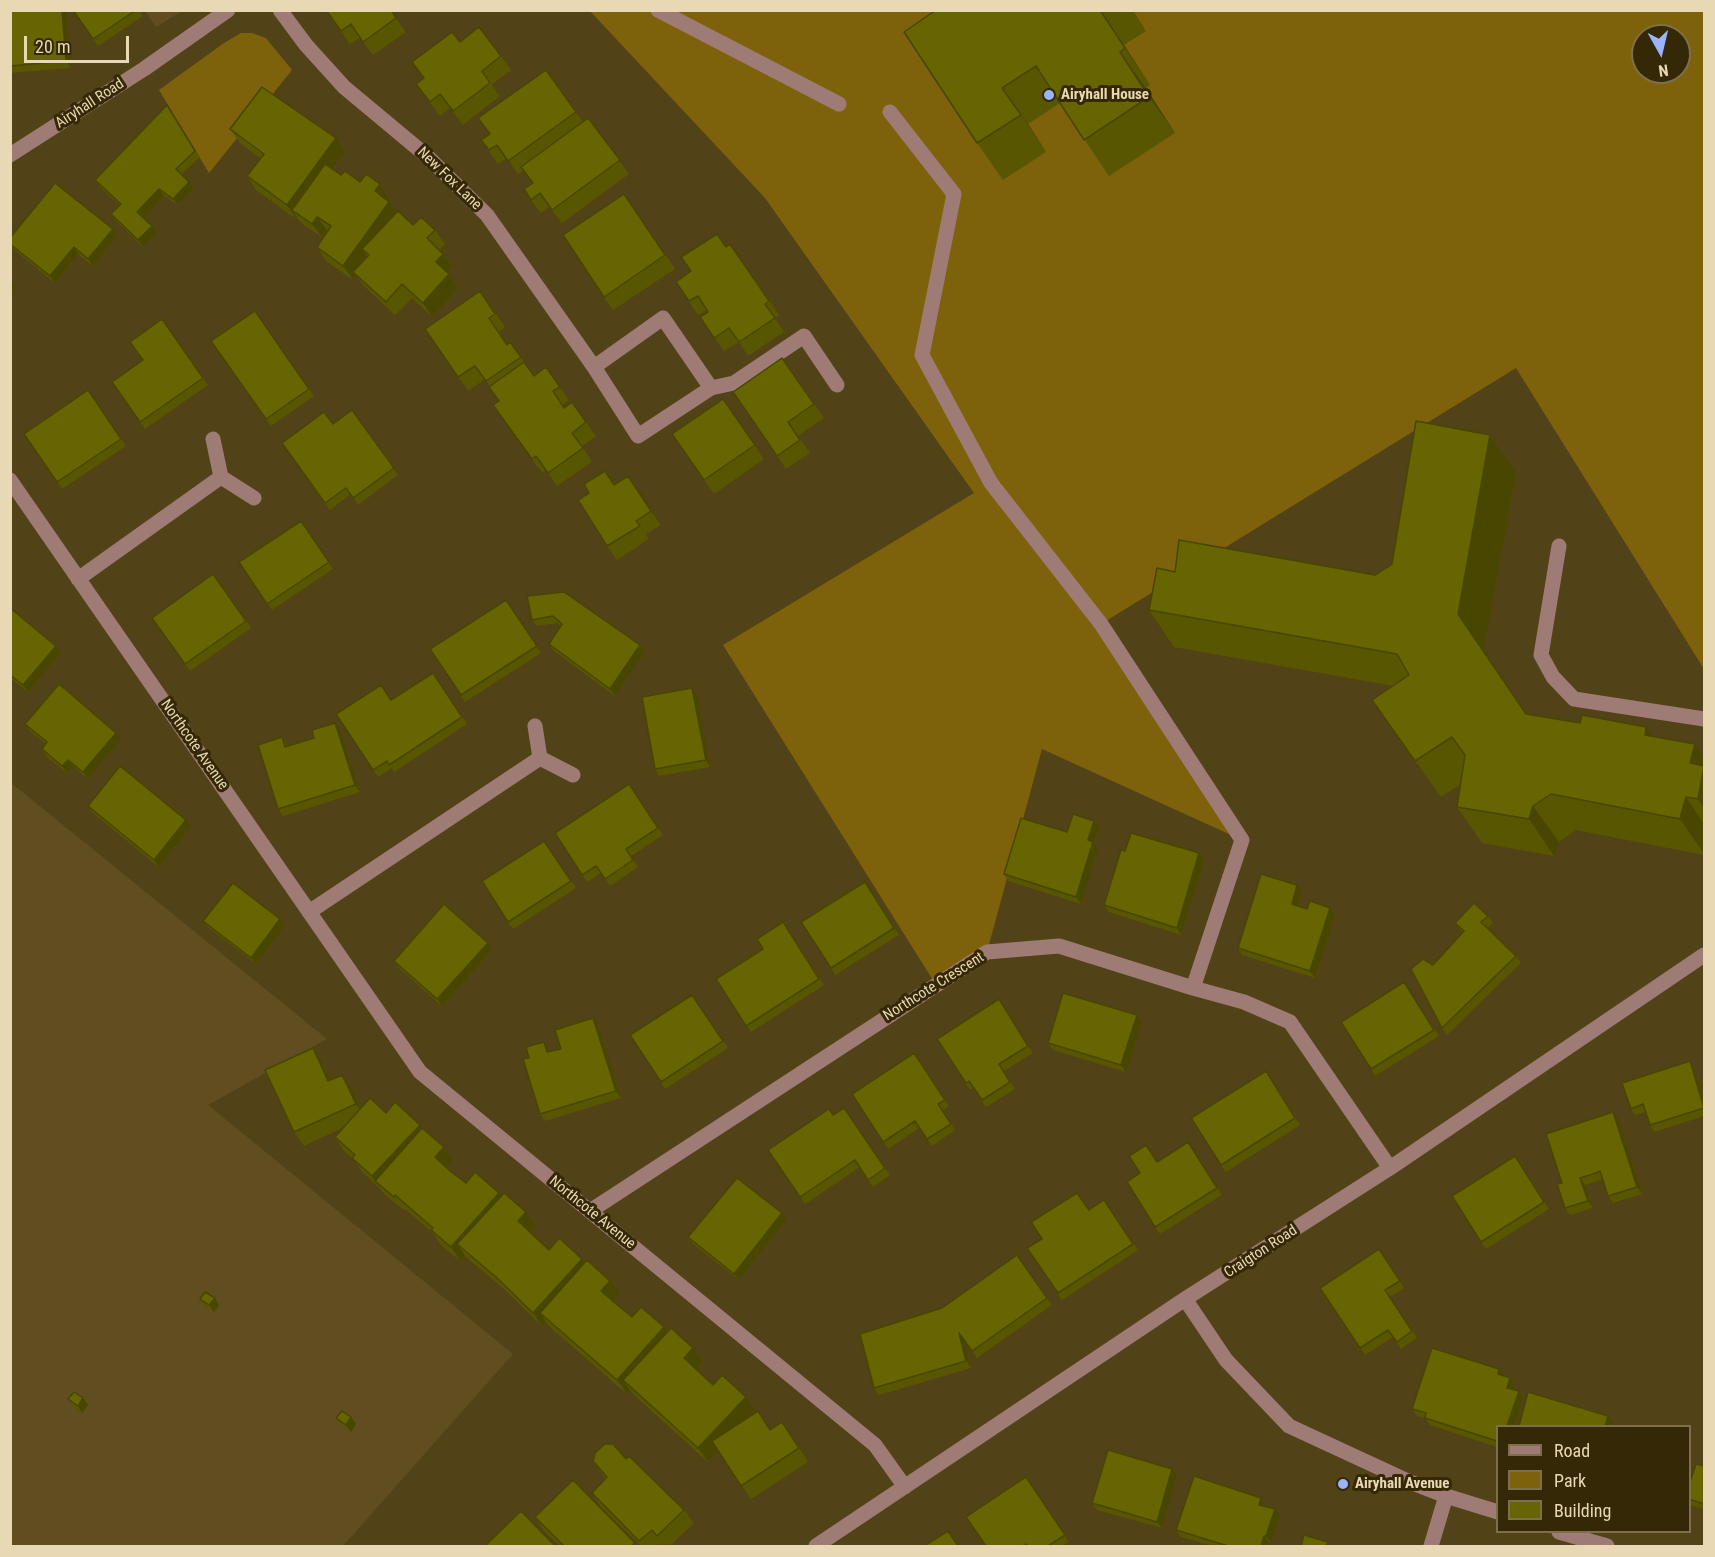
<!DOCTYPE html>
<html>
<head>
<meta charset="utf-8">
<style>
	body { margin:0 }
	#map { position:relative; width:1715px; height:1557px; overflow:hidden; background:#524218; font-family:"Roboto Condensed",sans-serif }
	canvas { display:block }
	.frame { position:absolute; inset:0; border:12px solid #e8d9b4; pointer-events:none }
	.legend { position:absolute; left:1496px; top:1425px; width:195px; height:108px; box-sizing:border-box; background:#352806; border:2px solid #7d6f4c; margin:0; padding:8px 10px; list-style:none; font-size:18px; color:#e8d9b4 }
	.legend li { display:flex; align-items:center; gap:12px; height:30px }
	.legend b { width:30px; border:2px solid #7d6f4c }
	.north { position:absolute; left:1631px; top:24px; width:60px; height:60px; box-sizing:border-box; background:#352806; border:2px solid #7d6f4c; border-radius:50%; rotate:172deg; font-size:16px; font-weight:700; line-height:24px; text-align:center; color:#e8d9b4 }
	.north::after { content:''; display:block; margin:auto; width:21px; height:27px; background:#9ab5fd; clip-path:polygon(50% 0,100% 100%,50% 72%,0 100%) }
	.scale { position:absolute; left:24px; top:36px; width:105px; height:27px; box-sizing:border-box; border:3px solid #e8d9b4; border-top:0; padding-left:8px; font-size:18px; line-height:21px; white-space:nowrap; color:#e8d9b4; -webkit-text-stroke:4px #352806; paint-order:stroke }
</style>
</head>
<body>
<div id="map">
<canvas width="1715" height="1557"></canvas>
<div class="frame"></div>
<ul class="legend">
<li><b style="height:8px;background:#9f7b75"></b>Road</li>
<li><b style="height:16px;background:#7e620b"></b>Park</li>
<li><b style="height:16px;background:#676402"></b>Building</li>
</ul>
<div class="north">N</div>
<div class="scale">20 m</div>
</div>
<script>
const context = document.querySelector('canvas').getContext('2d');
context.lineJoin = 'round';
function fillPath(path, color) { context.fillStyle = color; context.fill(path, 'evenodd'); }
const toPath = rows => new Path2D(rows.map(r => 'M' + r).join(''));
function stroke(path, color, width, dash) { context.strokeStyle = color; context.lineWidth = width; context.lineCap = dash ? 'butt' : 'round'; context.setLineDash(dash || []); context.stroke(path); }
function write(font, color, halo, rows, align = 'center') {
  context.font = font + ' "Roboto Condensed",sans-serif'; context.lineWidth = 6; context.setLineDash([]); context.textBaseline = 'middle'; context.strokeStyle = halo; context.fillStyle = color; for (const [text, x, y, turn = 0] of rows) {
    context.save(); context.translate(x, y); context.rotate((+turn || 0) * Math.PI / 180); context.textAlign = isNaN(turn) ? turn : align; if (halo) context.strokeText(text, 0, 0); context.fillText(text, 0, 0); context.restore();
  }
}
fillPath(toPath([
	[145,11,182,11,156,27],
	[10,782,327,1039,208,1105,513,1354,343,1546,11,1546]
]), '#604e20');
fillPath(toPath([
	[590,11,1704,11,1704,669,1516,368,1101,624,1242,840,1042,749,987,952,936,985,723,645,974,493,765,198],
	[1643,36,1679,36,1679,72,1643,72],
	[241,33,252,33,266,38,292,70,209,173,159,90,224,43]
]), '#7e620b');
stroke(toPath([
	[280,10,306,45,344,87,428,157,487,215,594,367,638,436,711,388,734,383,804,336,837,385],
	[658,10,839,104],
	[890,112,954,194,922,355,991,483,1101,624,1242,840,1193,988],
	[10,155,144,69,228,10],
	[594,367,663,318,711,388],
	[221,477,254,498],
	[10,480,420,1072,875,1445,905,1487],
	[1559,546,1541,655,1553,677,1574,699,1704,719],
	[78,579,221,477,213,439],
	[535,726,540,758],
	[309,912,540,758,573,775],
	[590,1211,987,952,1059,946,1193,988,1244,1002,1290,1022,1390,1168],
	[1185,1299,1226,1360,1289,1426,1410,1482,1446,1496,1498,1512],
	[1559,1532,1607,1546],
	[816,1546,1185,1299,1390,1168,1704,955],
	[1431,1546,1446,1496]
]), '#9f7b75', 15);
fillPath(toPath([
	[10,10,66,10,71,68,10,73],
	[73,10,139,10,143,16,98,46],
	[326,10,396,10,392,13,406,32,373,55,360,38,350,44],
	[936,10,1133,10,1146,31,1124,45,1150,85,1146,88,1175,133,1109,176,1060,103,1028,124,1046,152,1003,180,977,143],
	[460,42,501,56,511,70,491,85,500,96,463,125,450,108,440,116,416,84,424,79,412,62],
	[546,70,583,122,588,118,629,174,562,223,549,207,541,213,533,203,524,189,533,183,524,170,518,174,507,158,498,164,481,140,490,134],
	[167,105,200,157,182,174,189,182,194,188,178,205,164,196,143,218,152,226,157,233,143,247,116,221,111,214,120,205,100,187,95,180],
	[230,129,336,138,345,152,333,169,341,175,360,182,380,184,389,198,387,200,396,212,413,225,435,230,445,244,439,250,443,254,453,267,448,273,459,288,432,317,412,298,395,315,363,285,356,275,353,280,326,261,317,247,328,231,327,230,322,237,302,224,297,217,296,219,256,190,247,176,260,158,240,143],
	[624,194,675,269,613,310,604,297],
	[113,229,117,236,93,266,78,254,55,283,12,248,10,246,10,238],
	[726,247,740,257,779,315,775,318,784,332,748,356,739,342,724,351,700,317,708,312,707,310,698,315,676,282],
	[480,291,505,327,498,332,507,344,510,342,534,376,546,367,569,400,562,405,564,408,572,402,596,436,582,446,592,462,557,486,546,470,542,473,493,405,499,401,485,379,468,391,425,329],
	[255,311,314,396,271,426,211,341],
	[162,319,208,385,145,429,112,382,143,360],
	[782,358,824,418,798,436,810,453,786,469,733,392],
	[88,390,126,446,62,489,24,434],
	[723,399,764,459,714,494,672,434],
	[352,410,398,475,358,505,351,494,330,510,282,443,333,424],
	[1490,435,1516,472,1484,650,1527,714,1653,736,1704,758,1704,855,1576,830,1559,842,1554,856,1482,843,1457,807,1461,784,1441,797,1372,700,1394,686,1174,647,1149,610,1375,575,1392,564],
	[605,471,614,484,628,476,661,525,646,534,649,539,617,560,607,546,589,493],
	[301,521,333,569,272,610,239,562],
	[213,574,251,628,190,671,152,618],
	[564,592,640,645,645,652,615,696,554,651,549,644,561,626,557,623,537,626,532,620],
	[506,600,541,653,465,702,430,649],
	[10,608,61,653,28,692,10,678],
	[433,673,467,724,394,772,392,768,378,777,336,714,391,700],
	[692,688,697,695,710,767,659,776,655,769],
	[25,724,121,739,88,779,73,766,67,773,46,756,42,749,46,744,30,731],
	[340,729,360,792,283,816,278,809,282,737,287,746],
	[629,784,663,835,631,856,638,867,610,886,601,873,587,882,555,833],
	[88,806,191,827,159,867,93,813],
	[1094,821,1099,828,1094,843,1098,849,1081,904,1008,881,1004,874,1067,832],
	[544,841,576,888,513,929,508,922],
	[1125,851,1204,860,1181,935,1109,912,1104,905],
	[870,889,899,935,835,975,831,968],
	[1302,892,1298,906,1307,909,1330,908,1335,915,1315,978,1242,955,1238,948],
	[1488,916,1493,923,1487,928,1516,956,1521,963,1447,1035,1442,1028,1433,965,1462,932,1455,923],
	[203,921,285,926,256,964,208,927],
	[783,922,824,985,751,1032,716,979,763,949],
	[488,943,492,950,442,1006,399,968,394,961],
	[1404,982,1439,1036,1375,1076,1371,1069],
	[692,995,728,1048,665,1089,630,1035],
	[999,999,1033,1053,1004,1071,1015,1089,986,1107,973,1088,970,1090,937,1039],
	[1137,1015,1142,1022,1126,1072,1053,1050,1048,1043],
	[598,1025,621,1098,545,1121,540,1114,529,1058,548,1048,549,1052,561,1049],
	[914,1053,949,1106,942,1111,955,1130,932,1146,919,1128,888,1149,852,1094],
	[1690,1061,1694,1068,1704,1100,1704,1116,1654,1132,1650,1125,1645,1112,1635,1115,1631,1109],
	[322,1062,331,1080,352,1089,361,1108,386,1113,422,1128,453,1160,447,1168,466,1183,499,1193,501,1196,526,1212,536,1226,530,1232,549,1250,584,1263,620,1294,613,1302,632,1317,667,1332,693,1348,703,1361,696,1369,713,1385,755,1410,750,1416,770,1430,791,1435,808,1462,751,1499,718,1451,708,1462,633,1394,630,1390,627,1394,550,1327,546,1322,542,1326,505,1290,465,1256,460,1261,440,1244,433,1233,405,1209,404,1210,385,1195,381,1190,362,1171,352,1158,344,1151,335,1137,344,1127,304,1146,294,1132],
	[1266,1071,1300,1125,1226,1172,1221,1165],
	[844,1108,890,1175,873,1187,860,1167,805,1204,768,1150,833,1115],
	[1618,1119,1642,1194,1613,1203,1608,1196,1603,1179,1585,1185,1593,1208,1570,1215,1565,1208,1562,1183],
	[1193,1149,1222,1195,1160,1234,1155,1227,1157,1161],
	[1520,1163,1549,1209,1486,1249,1481,1242],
	[1104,1200,1138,1250,1062,1300,1027,1248],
	[786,1220,739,1280,693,1244,688,1237],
	[1379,1249,1404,1288,1390,1297,1417,1338,1401,1349,1393,1337,1365,1355,1320,1288],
	[1017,1255,1052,1305,977,1358,964,1340,971,1368,879,1395,874,1388,942,1308],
	[200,1299,219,1305,214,1312,205,1306],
	[1504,1376,1510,1378,1515,1385,1513,1390,1519,1391,1523,1398,1514,1426,1497,1426,1497,1447,1430,1425,1425,1418,1417,1416,1412,1409],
	[83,1398,88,1405,82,1413,73,1406,68,1399],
	[336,1418,356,1424,351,1432,341,1425],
	[626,1459,684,1510,694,1523,670,1546,664,1546,661,1544,658,1546,641,1546,601,1507,592,1493,605,1478,593,1461],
	[1704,1466,1704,1509,1690,1505,1689,1503,1689,1485],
	[1172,1469,1177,1475,1162,1528,1097,1510,1092,1503],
	[1026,1477,1069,1542,1063,1546,986,1546],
	[1261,1498,1265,1505,1265,1506,1280,1515,1271,1543,1269,1542,1268,1546,1212,1546,1181,1537,1176,1530],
	[535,1517,635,1543,637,1546,560,1546,544,1531]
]), '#595602');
fillPath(toPath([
	[62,10,66,10,71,68,66,61],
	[1100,10,1124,45,1150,85,1125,48],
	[1120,52,1146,88,1175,133,1149,97],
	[1002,88,1028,124,1046,152,1021,115],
	[336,138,345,152,299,215,292,210,297,217,296,219,287,205],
	[189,182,194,188,178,205,173,199],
	[380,184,389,198,384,205,375,191],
	[159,189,164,196,142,219,137,212],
	[389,202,399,215,362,249,368,258,353,272,356,275,353,280,343,266],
	[317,217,327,230,322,237,312,224],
	[152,226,157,233,143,247,138,240],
	[113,229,117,236,93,266,88,259],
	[74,247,78,254,55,283,50,276],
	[443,254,453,267,445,276,436,262],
	[449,274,459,288,432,317,423,303],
	[10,280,15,287,10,293],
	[1490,435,1516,472,1484,650,1552,750,1458,614],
	[628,476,638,489,661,525,651,511],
	[640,645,645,652,615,696,610,689],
	[56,646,61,653,28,692,23,685],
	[692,688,697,695,710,767,706,760],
	[335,723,340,729,360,792,355,785],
	[1646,727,1672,763,1645,735],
	[116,733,121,739,88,779,83,772],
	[1695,744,1704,758,1704,808,1698,799,1690,763],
	[68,760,73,766,67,773,62,766],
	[1686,797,1704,824,1704,854,1680,819],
	[1533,806,1559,842,1554,856,1529,819],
	[186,820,191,827,159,867,154,860],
	[1094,821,1099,828,1094,843,1098,849,1081,904,1076,897,1088,840],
	[1199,853,1204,860,1181,935,1177,928],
	[1297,885,1302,892,1296,911,1292,904],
	[1330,908,1335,915,1315,978,1310,971],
	[280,919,285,926,256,964,251,958],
	[488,943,492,950,442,1006,437,999],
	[1137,1015,1142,1022,1126,1072,1121,1065],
	[593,1018,598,1025,621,1098,616,1091],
	[544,1042,548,1048,551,1059,547,1052],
	[313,1048,322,1062,338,1095,328,1081],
	[1690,1061,1694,1068,1704,1100,1704,1108],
	[342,1075,352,1089,365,1117,356,1104],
	[1613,1112,1618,1119,1642,1194,1637,1187],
	[420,1125,429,1138,375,1181,381,1190,372,1176],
	[444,1147,453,1160,445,1170,435,1157],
	[1580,1178,1585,1185,1593,1208,1588,1201],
	[499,1193,508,1206,457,1244,465,1256,460,1261,451,1247],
	[526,1212,536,1226,527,1235,518,1221],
	[782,1213,786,1220,739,1280,734,1274],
	[582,1259,591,1273,540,1313,546,1322,542,1326,533,1313],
	[610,1281,620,1294,611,1304,601,1291],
	[215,1298,219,1305,214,1312,209,1305],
	[664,1327,673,1341,623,1380,630,1390,627,1394,617,1380],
	[959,1333,964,1340,971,1368,966,1361],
	[693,1348,703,1361,693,1372,684,1358],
	[1499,1369,1504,1376,1498,1374],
	[1510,1378,1515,1385,1512,1395,1507,1388],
	[1519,1391,1523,1398,1514,1426,1507,1426],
	[746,1397,755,1410,708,1462,698,1448],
	[83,1398,88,1405,82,1413,78,1406],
	[1608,1416,1613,1423,1612,1426,1605,1426],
	[351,1417,356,1424,351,1432,346,1425],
	[1172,1469,1177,1475,1162,1528,1157,1522],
	[1261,1498,1265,1505,1264,1512,1259,1505],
	[1275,1509,1280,1515,1271,1543,1266,1536],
	[1264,1536,1269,1542,1268,1546,1261,1546]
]), '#484601');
const building = toPath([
	[10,10,62,10,66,61,10,66,10,10],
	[73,10,136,10,93,39,73,10],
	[326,10,391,10,396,18,363,42,351,24,341,31,326,10],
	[936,10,1100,10,1125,48,1120,52,1149,97,1084,140,1036,66,1002,88,1021,115,977,143,904,32,936,10],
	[479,27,501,56,482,71,490,83,453,111,440,94,430,102,416,84,424,78,412,62,452,32,460,42,479,27],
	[546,70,576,112,508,161,497,145,489,150,481,140,490,134,478,118,546,70],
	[262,87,336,138,287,205,247,176,264,154,230,129,262,87],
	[167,105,195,151,176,169,189,182,173,199,159,189,137,212,152,226,138,240,111,214,121,204,95,180,167,105],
	[588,118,620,160,552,210,540,193,531,200,524,189,533,183,521,167,588,118],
	[325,164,341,175,345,171,360,182,366,174,380,184,375,191,389,202,343,266,317,247,331,226,317,217,312,224,292,210,325,164],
	[55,183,113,229,88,259,74,247,50,276,10,244,10,238,55,183],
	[624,194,665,255,604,297,563,235,624,194],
	[398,211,413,225,421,217,435,230,427,238,443,254,436,262,449,274,423,303,402,284,386,302,353,272,369,255,362,249,398,211],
	[717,234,726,247,730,244,769,301,765,304,775,318,739,342,729,328,714,338,700,317,708,312,698,296,689,301,676,282,691,271,681,257,717,234],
	[480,291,495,314,489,318,507,345,510,342,521,357,486,381,475,366,458,377,425,329,480,291],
	[255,311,309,389,266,419,211,341,255,311],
	[162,319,203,378,140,422,112,382,143,360,130,342,162,319],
	[782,358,814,404,788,422,800,440,777,456,733,392,782,358],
	[524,362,534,376,546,367,560,387,553,391,564,408,572,402,586,422,572,433,583,448,548,473,536,456,532,459,493,405,499,401,489,387,524,362],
	[88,390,121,439,57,482,24,434,88,390],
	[723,399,755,445,704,480,672,434,723,399],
	[352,410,394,468,353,498,346,488,325,503,282,443,324,412,333,424,352,410],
	[1416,421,1490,435,1458,614,1526,714,1580,723,1582,715,1646,727,1645,735,1695,744,1690,763,1704,766,1698,799,1686,797,1680,819,1551,794,1533,806,1529,819,1457,807,1465,755,1452,737,1415,761,1372,700,1409,675,1397,654,1149,610,1157,568,1175,572,1179,540,1375,575,1392,564,1416,421],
	[605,471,614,485,628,476,651,511,636,521,640,526,607,546,578,500,589,493,584,484,605,471],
	[301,521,329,562,267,604,239,562,301,521],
	[213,574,246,621,185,664,152,618,213,574],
	[564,592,640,645,610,689,549,644,562,624,553,616,532,620,527,596,564,592],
	[506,600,537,646,461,695,430,649,506,600],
	[10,608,56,646,23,685,10,675,10,608],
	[433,673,462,717,389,765,387,761,373,770,336,714,381,685,391,700,433,673],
	[59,684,116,733,83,772,68,760,62,766,42,749,47,742,25,724,59,684],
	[692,688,706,760,655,769,642,697,692,688],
	[335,723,355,785,278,809,258,745,282,737,285,747,314,738,312,730,335,723],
	[120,766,186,820,154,860,88,806,120,766],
	[629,784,658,828,626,849,633,860,605,879,596,866,582,875,555,833,629,784],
	[1073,814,1094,821,1088,840,1093,842,1076,897,1004,874,1021,818,1067,832,1073,814],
	[1131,833,1199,853,1177,928,1104,905,1121,850,1125,851,1131,833],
	[544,841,571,881,508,922,482,881,544,841],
	[1261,874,1297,885,1292,904,1307,909,1310,901,1330,908,1310,971,1238,948,1261,874],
	[865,882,894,928,831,968,801,922,865,882],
	[233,883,280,919,251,958,203,921,233,883],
	[1474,903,1488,916,1481,922,1516,956,1442,1028,1411,969,1423,959,1433,965,1464,931,1455,923,1474,903],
	[444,904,488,943,437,999,394,961,444,904],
	[783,922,819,979,746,1026,716,979,763,949,757,939,783,922],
	[1404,982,1434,1030,1371,1069,1341,1022,1404,982],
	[1063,993,1137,1015,1121,1065,1048,1043,1063,993],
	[692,995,723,1041,661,1082,630,1035,692,995],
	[999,999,1028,1046,999,1064,1010,1082,982,1100,969,1081,966,1083,937,1039,999,999],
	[593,1018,616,1091,540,1114,523,1059,529,1058,526,1047,544,1042,547,1052,561,1049,555,1030,593,1018],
	[313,1048,328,1081,342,1075,356,1104,294,1132,265,1070,313,1048],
	[914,1053,945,1100,938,1104,951,1124,927,1139,915,1121,883,1142,852,1094,914,1053],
	[1690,1061,1704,1108,1650,1125,1643,1104,1631,1109,1622,1083,1690,1061],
	[1266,1071,1295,1118,1221,1165,1191,1118,1266,1071],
	[370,1098,386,1113,395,1102,420,1125,372,1176,352,1158,355,1155,335,1137,370,1098],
	[844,1108,885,1168,868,1180,855,1160,800,1197,768,1150,829,1109,833,1115,844,1108],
	[1613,1112,1637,1187,1608,1196,1600,1171,1596,1173,1580,1178,1588,1201,1565,1208,1557,1184,1562,1183,1546,1134,1613,1112],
	[422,1128,444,1147,435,1157,450,1171,466,1183,475,1172,499,1193,451,1247,431,1230,433,1228,395,1195,394,1197,375,1181,422,1128],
	[1188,1142,1217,1188,1155,1227,1127,1182,1140,1173,1129,1156,1146,1145,1157,1162,1188,1142],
	[1515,1156,1544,1202,1481,1242,1452,1196,1515,1156],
	[737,1178,782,1213,734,1274,688,1237,737,1178],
	[504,1193,526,1212,518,1221,549,1250,559,1238,582,1259,533,1313,496,1277,457,1244,504,1193],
	[1077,1193,1089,1210,1104,1200,1133,1244,1058,1293,1027,1248,1042,1239,1031,1222,1077,1193],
	[1379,1249,1400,1281,1385,1290,1412,1331,1397,1342,1388,1330,1360,1348,1320,1288,1379,1249],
	[1017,1255,1047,1298,972,1351,959,1333,966,1361,874,1388,860,1334,942,1308,1017,1255],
	[587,1260,610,1281,601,1291,616,1304,632,1317,641,1307,664,1327,617,1380,540,1313,587,1260],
	[205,1292,215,1298,209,1305,200,1299,205,1292],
	[671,1328,693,1348,684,1358,713,1385,722,1375,746,1397,698,1448,623,1380,671,1328],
	[1432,1348,1499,1369,1498,1374,1510,1378,1507,1388,1519,1391,1507,1426,1497,1426,1497,1441,1425,1418,1426,1413,1412,1409,1432,1348],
	[74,1392,83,1398,78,1406,68,1399,74,1392],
	[1528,1392,1608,1416,1605,1426,1519,1426,1528,1392],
	[342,1411,351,1417,346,1425,336,1418,342,1411],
	[758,1411,770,1430,782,1422,799,1448,741,1486,712,1441,758,1411],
	[605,1444,613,1444,626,1459,629,1456,684,1510,657,1536,652,1530,639,1541,592,1493,607,1477,593,1461,595,1453,605,1444],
	[1108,1450,1172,1469,1157,1522,1092,1503,1108,1450],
	[1696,1464,1704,1466,1704,1504,1689,1499,1689,1485,1696,1464],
	[1194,1476,1261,1498,1259,1505,1275,1509,1266,1536,1264,1536,1261,1546,1228,1546,1176,1530,1194,1476],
	[1026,1477,1065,1535,1048,1546,1028,1546,1026,1544,1023,1546,986,1546,966,1517,1026,1477],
	[573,1480,635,1543,631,1546,564,1546,535,1517,573,1480],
	[521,1511,555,1546,485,1546,521,1511],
	[948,1531,958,1546,924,1546,948,1531],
	[1304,1535,1328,1542,1327,1546,1301,1546,1304,1535]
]);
fillPath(building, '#676402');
stroke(building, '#484601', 1.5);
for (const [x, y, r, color] of [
	[1049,95,6,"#9ab5fd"],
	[1343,1484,6,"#9ab5fd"]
]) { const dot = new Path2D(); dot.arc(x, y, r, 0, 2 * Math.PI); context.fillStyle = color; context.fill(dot); stroke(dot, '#352806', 2); }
write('bold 15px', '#e8d9b4', '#352806', [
	["Airyhall House",1061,95],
	["Airyhall Avenue",1355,1484]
], 'left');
write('15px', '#e8d9b4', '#352806', [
	["Airyhall Road",90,104,-33],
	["New Fox Lane",449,179,44],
	["Northcote Avenue",194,745,55],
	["Northcote Crescent",934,987,-32],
	["Northcote Avenue",592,1213,39],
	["Craigton Road",1261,1252,-33]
]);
</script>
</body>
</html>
